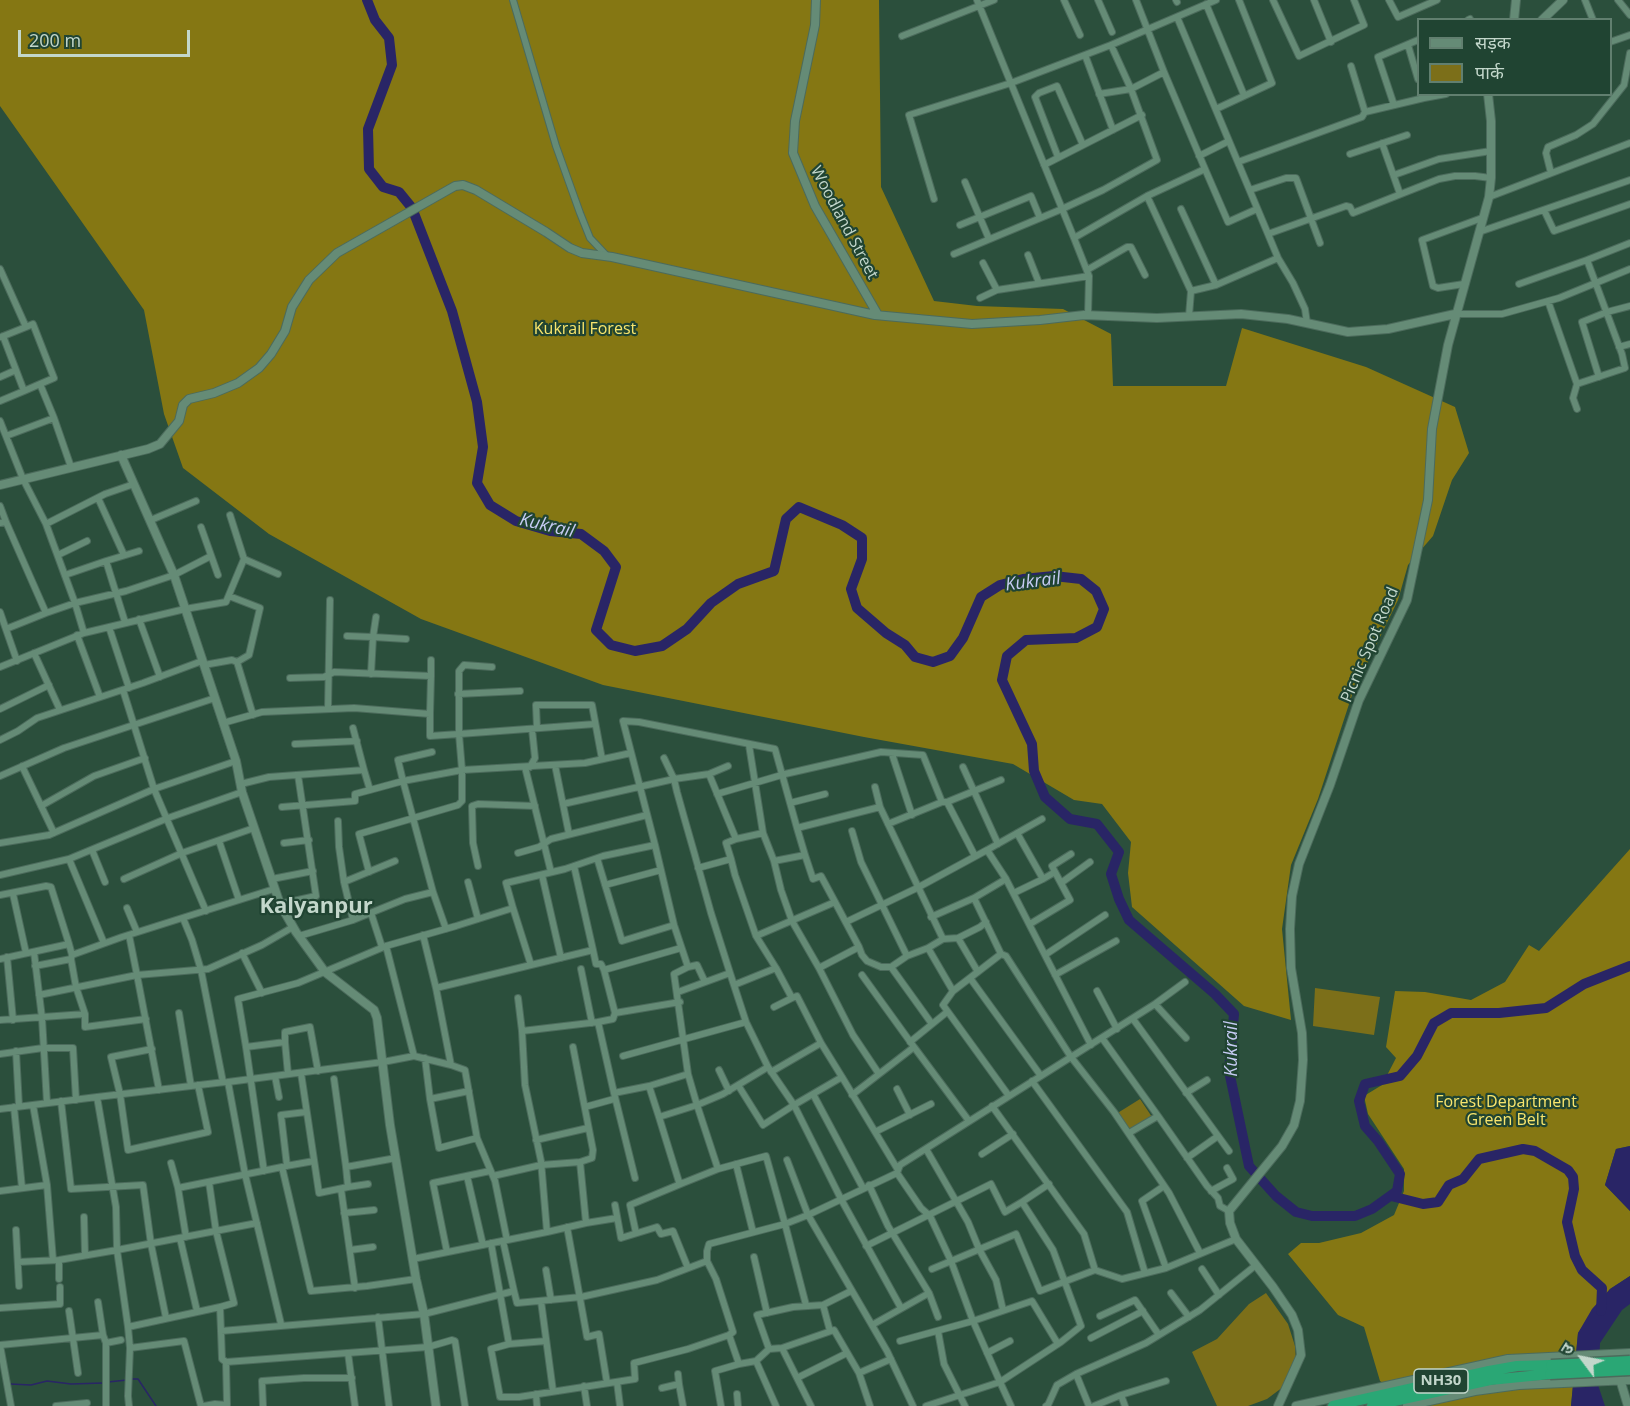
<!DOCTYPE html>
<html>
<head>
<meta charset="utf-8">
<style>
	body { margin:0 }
	#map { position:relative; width:1630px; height:1406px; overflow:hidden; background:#2b4f3c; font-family:"Open Sans","Noto Sans Devanagari",sans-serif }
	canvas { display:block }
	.legend { position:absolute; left:1417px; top:18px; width:195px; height:78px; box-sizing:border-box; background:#204432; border:2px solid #617f6f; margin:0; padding:8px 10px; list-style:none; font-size:18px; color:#c3d7cb }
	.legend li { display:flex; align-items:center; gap:12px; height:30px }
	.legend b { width:30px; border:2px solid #617f6f }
	.north { position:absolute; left:1552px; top:1328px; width:60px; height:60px; -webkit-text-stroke:4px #204432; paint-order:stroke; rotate:302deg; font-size:16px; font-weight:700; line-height:24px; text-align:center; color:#c3d7cb }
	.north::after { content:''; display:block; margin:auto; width:21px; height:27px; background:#c3d7cb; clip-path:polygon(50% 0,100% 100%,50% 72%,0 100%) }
	.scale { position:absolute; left:18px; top:30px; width:172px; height:27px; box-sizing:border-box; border:3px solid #c3d7cb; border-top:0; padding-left:8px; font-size:18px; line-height:21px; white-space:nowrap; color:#c3d7cb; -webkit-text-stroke:4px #204432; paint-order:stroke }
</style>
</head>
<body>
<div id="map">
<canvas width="1630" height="1406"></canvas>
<ul class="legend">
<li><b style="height:8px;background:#658b76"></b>सड़क</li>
<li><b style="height:16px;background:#7c6f19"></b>पार्क</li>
</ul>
<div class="north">उ</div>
<div class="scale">200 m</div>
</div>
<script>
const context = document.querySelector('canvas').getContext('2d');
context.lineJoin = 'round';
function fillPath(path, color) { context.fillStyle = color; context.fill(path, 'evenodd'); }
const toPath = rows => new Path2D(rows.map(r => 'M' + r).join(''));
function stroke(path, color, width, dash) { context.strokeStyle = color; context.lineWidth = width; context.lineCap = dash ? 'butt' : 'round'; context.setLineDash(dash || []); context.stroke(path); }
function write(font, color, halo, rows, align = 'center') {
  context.font = font + ' "Open Sans",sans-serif'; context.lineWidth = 4.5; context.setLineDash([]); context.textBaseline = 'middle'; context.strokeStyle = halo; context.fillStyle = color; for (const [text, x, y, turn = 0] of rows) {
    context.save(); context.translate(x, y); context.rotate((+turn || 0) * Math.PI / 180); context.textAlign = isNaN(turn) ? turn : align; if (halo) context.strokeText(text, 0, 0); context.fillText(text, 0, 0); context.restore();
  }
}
fillPath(toPath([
	[1315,988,1380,997,1374,1035,1313,1026],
	[1140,1099,1152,1117,1129,1133,1116,1114],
	[1266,1293,1288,1324,1295,1346,1296,1361,1283,1387,1267,1399,1248,1406,1217,1406,1192,1352,1217,1339,1249,1304]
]), '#7c6f19');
fillPath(toPath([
	[0,0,879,0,881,187,934,301,977,306,1063,309,1111,334,1113,386,1226,386,1242,328,1366,367,1455,407,1469,453,1452,480,1433,536,1408,565,1398,600,1352,695,1318,799,1291,865,1282,929,1291,1020,1244,1006,1132,907,1128,873,1131,842,1102,804,1074,800,1013,764,864,737,603,685,421,619,269,534,183,468,164,414,144,310,0,106],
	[1630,849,1630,1146,1616,1149,1605,1185,1630,1211,1630,1276,1610,1289,1578,1333,1571,1406,1415,1406,1380,1381,1364,1327,1338,1315,1288,1254,1301,1243,1319,1243,1361,1233,1394,1215,1404,1191,1404,1169,1368,1114,1364,1096,1382,1085,1396,1058,1386,1047,1395,991,1425,992,1471,1000,1505,982,1529,945,1539,951]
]), '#857713');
fillPath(toPath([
	[1630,1146,1630,1211,1605,1185,1616,1149],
	[1630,1276,1630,1304,1622,1310,1600,1343,1598,1385,1605,1406,1571,1406,1578,1333,1592,1309,1610,1289]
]), '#292566');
stroke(toPath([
	[131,1379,138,1379,156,1406],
	[108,1382,127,1380],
	[10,1384,31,1385,47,1381,71,1384,103,1383]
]), '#292566', 1.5);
stroke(toPath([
	[367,0,375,20,389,38,392,65,368,129,369,169,383,187,399,192,412,208,452,311,477,402,483,447,477,483,490,505,516,521,550,531,581,534,604,551,616,567,596,630,611,645,635,651,662,646,687,629,711,603,738,584,774,571,786,519,799,507,842,525,862,538,862,559,851,589,857,608,886,633,905,645,915,657,933,662,950,656,963,638,981,597,1000,585,1023,579,1054,576,1081,579,1096,591,1104,609,1097,627,1076,638,1026,640,1007,656,1002,680,1032,744,1034,771,1045,797,1070,819,1097,824,1119,852,1111,874,1119,899,1129,920,1215,994,1234,1014,1229,1071,1249,1166,1276,1196,1296,1212,1312,1216,1355,1216,1372,1209,1397,1191,1400,1174,1378,1141,1365,1126,1359,1101,1365,1084,1400,1076,1417,1056,1434,1023,1451,1013,1499,1013,1546,1008,1584,984,1630,966],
	[1391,1196,1423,1204,1438,1202,1449,1185,1463,1179,1479,1159,1523,1149,1535,1151,1568,1170,1573,1177,1574,1189,1567,1222,1575,1256,1582,1270,1602,1288,1601,1311]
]), '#292566', 10);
const minor = toPath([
	[513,0,556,146,580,213,590,238,607,256],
	[977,0,1074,238,1147,196],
	[1064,0,1080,35],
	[1098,0,1112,32],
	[1136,0,1164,72],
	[1176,0,1177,2],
	[1273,0,1299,56,1364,25,1354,0],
	[1314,0,1331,42],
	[1389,0,1398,17,1437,0],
	[1585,0,1593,20],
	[1618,0,1630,15],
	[1206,4,1244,95],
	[1177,17,1268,234,1346,206,1350,207,1353,213,1439,179,1455,176,1475,176,1491,178],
	[1468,20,1470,19],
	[902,36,994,0],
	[1610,42,1630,35],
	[1111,45,1131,89,1164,72,1205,169,1147,196,1191,291,1189,316],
	[1408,45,1418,79],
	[1085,55,1113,130],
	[1351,66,1365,112,1424,98,1446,94],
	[1394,105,1378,57,1418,40],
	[1216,109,1272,83,1239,0],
	[1382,143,1400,194],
	[1350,154,1407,135],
	[1199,156,1229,141],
	[1058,157,1035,97,1039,93,1057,86,1083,145],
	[1238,162,1362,117,1365,112],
	[1044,165,1142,115],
	[1205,169,1228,222,1257,209],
	[1551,173,1546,153,1548,147,1576,135,1593,124,1624,85,1630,53],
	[1394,175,1439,159,1491,151],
	[965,182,989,239],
	[1250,190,1286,178,1296,178,1320,243],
	[1489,197,1630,143],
	[934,199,909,115,1011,83,1111,45,1216,0],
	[1181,209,1216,285],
	[1544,210,1554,231,1630,204],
	[960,225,1031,196,1040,218],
	[1479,232,1630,180],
	[1268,234,1278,258,1293,283,1305,309,1307,323],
	[1074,238,1089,276,1088,315],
	[954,254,1062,209,1103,190,1157,160,1131,89,1099,94],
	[1028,255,1039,283],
	[983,263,997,290],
	[0,269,26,327,1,337],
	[1087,270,1127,247,1131,247,1145,275],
	[1464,284,1438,288,1433,286,1422,240,1482,218],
	[1519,284,1587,260],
	[1191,291,1216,285,1278,258],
	[980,298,997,290,1089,276],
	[1548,301,1577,384],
	[1455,314,1502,314,1559,298,1630,269],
	[26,327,33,324,54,378,40,384],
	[3,336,24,391,40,384,54,418,6,436],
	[1619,347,1630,344],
	[0,377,16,370],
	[1599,377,1582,322,1607,312,1630,306],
	[0,401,24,391],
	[1577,409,1573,398,1577,384,1625,368,1622,354,1587,260,1630,243],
	[54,418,71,467],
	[0,421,23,479,46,524],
	[134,484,105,494,46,524,75,603,126,591,174,575,211,556],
	[98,498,124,555],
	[0,506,6,522,0,523],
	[151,520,196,501],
	[6,522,46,613,75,603,84,633],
	[201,527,218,575],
	[58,555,87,541],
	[244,559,278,574],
	[106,561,139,551],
	[65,575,106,561,125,622],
	[0,612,17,661],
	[376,617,373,637,406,639],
	[139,619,160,677],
	[109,627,129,688],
	[6,629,46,613],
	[77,635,100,697],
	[347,636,373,637,371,674],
	[34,653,60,710],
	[431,660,431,676],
	[237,662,253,715],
	[204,665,232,660,237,662,249,655,260,608,229,596],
	[0,667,84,633,185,609,226,602,244,559,230,515],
	[492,667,464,665,459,671,459,734,595,724],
	[290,678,324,677,334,672,431,676,430,714],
	[458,694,520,691],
	[0,709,49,685],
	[328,709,330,600],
	[223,723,262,712,354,708,430,714,430,736,459,734,462,770,585,763,631,753],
	[537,728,536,705,592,705,602,759],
	[0,740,18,731,37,718,143,683,202,661],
	[295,744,357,741],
	[749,745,763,833],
	[892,754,912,815],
	[555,765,569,834],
	[22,766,54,833],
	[525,767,551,872],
	[530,767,535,758,532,729],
	[963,767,998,844],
	[364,770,370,790,403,781,433,892],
	[709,774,728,766],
	[0,776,64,748,215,698],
	[241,784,269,777,364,770,353,728],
	[875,787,880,807],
	[717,794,785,774,881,752,923,755,942,802],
	[947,802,1001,780],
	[790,803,825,794],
	[563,804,674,779,664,758],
	[41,806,94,776,145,758],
	[282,807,355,801,355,794,370,790],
	[338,821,339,847,344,882,353,920],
	[888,824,942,802,947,802,975,856],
	[852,831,861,862,907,956,928,948],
	[736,839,763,833,774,861,805,855,797,828],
	[219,841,239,900],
	[0,843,49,835,154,789,123,690],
	[284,843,309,840],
	[655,845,623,721,639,722,775,749,797,828,880,807,943,939,928,948,953,991,943,1005,1009,1096],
	[92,850,105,882],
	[987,850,1042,819],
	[518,853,539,847,551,839,647,815],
	[805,855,813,879,821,876,835,902],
	[597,858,622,941,674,925],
	[731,859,735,875,756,936],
	[774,861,781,890,792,921,819,968],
	[478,866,473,843,472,806,478,804,535,806],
	[698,868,731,859,726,843,736,839,709,774,674,779,677,792,684,817,694,852,711,913,730,973],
	[369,872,359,834,458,805,462,801,462,770,403,781,398,760,432,752],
	[1055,872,1052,866,1071,854],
	[0,875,69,859],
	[542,875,561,958],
	[124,879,182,853,254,828],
	[272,879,313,871],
	[1006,879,1091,1045],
	[344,882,395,861],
	[468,882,478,919],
	[1061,883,1090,862],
	[605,885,661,870],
	[1014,893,1043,879,1017,833],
	[13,894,26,953],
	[0,895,46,886,51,887,69,944],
	[280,904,316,896,298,775],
	[127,908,137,932],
	[513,908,506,883,565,869,603,856,655,845,674,925,688,967,674,974,688,1074],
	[206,911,154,789,236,761],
	[371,913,382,947],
	[931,917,974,898],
	[183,918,192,940,201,970,223,1082],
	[846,922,917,888,987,850,1006,879,974,898,1001,954,953,991],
	[1030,924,1070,900,1055,872,1043,879],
	[423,935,436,988],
	[299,936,353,920,405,899,433,892,446,929],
	[958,938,978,972],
	[943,939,958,938,980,927,986,922],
	[104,943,69,859,168,818,242,792],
	[386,946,414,1056],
	[859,947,862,955,867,961,881,967,891,967,932,1024],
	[593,950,596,964,601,964,604,970,615,1013],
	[34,952,42,1018,47,1103],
	[242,953,262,993],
	[1001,954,1006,956,1071,1057,1114,1112,1169,1193,1200,1253],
	[72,955,71,959,76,987,85,1014],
	[1045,955,1105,915],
	[7,957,13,1020],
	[0,959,69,944,72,955,122,937,274,889],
	[531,965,593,950,574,866],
	[35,966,71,959],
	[688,967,697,965,705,982],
	[891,967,907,956],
	[776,968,756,936,835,902,859,947,819,968,853,1035,879,1074],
	[581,969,592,1023],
	[604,970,681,948],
	[862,975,914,1047],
	[1055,975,1116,941],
	[970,978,1041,1076],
	[734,985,776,968,792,998,797,996,821,1043,842,1077,794,1105,768,1067],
	[1097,991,1117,1029],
	[39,995,137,975,129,935],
	[518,998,522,1031],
	[1155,1004,1186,1038],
	[774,1007,792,998],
	[179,1013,191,1086],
	[1133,1019,1229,1151],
	[0,1020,85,1014,85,1027,146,1019],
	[598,1022,613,1019,615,1013,680,1002],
	[1102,1038,1158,1116,1129,1133],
	[285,1042,285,1032,310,1027,318,1071],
	[910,1042,947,1012],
	[246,1047,264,1171],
	[152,1049,111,1057,120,1094,128,1150,208,1132,198,1085],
	[16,1051,19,1106],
	[0,1054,43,1048,73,1048,76,1100],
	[623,1056,746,1022],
	[425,1058,430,1099,439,1148,477,1138],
	[451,1065,465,1070,477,1138,495,1181,507,1240],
	[719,1070,729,1091],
	[771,1072,821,1043],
	[301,1073,319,1193,348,1187,346,1167],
	[275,1076,279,1097],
	[842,1077,898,1170],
	[334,1079,346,1167,396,1158],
	[1032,1081,1127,1212,1145,1273],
	[738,1085,763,1125,794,1105,841,1199,901,1308],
	[649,1086,659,1117,697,1105,723,1094,768,1067,746,1022,730,973,678,992],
	[897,1089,910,1115],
	[159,1090,137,975,208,969,262,945,293,927],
	[614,1093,635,1178],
	[1186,1093,1207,1080],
	[813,1094,863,1188],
	[852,1095,914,1047,969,1121],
	[97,1097,225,1082],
	[430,1099,469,1091],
	[61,1101,71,1189,143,1185,151,1244,166,1318],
	[992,1106,1084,1234,1095,1270,1122,1279,1166,1268,1236,1239],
	[14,1107,22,1188],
	[585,1107,614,1099],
	[0,1109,97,1097,116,1207,117,1250,257,1223],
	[1158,1116,1207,1186,1218,1198,1220,1206,1229,1211],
	[659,1117,679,1182,683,1183,718,1169],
	[875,1132,931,1104],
	[536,1140,588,1128],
	[926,1149,968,1222,979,1249,996,1280,1003,1310],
	[982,1154,1013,1134],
	[1187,1158,1218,1136],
	[787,1160,808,1215,897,1173,900,1165,1155,1004,1185,982],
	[580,1162,586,1223],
	[171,1163,178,1188,186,1237],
	[736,1164,753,1232],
	[286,1166,314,1161],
	[287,1166,281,1115,306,1112],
	[897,1173,921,1208,930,1216,951,1261,973,1321,900,1341],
	[467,1176,483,1245],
	[493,1176,541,1165,580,1162,592,1158,593,1150,573,1047],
	[209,1182,216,1231,234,1303,220,1307],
	[47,1185,53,1260],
	[869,1185,888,1226,929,1293,872,1325],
	[1164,1186,1142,1201,1166,1268],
	[348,1187,368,1184],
	[178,1188,282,1167,311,1291,367,1286,416,1279],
	[341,1189,355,1288],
	[0,1191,47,1185,33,1105],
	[1211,1191,1233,1179,1227,1168],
	[615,1205,621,1238,657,1227,661,1234,673,1231,688,1268],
	[344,1213,374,1210],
	[84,1217,85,1255],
	[567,1227,587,1337,599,1334,607,1383],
	[16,1230,19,1286],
	[547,1232,586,1223,617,1218],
	[636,1233,630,1205,683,1183],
	[180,1238,197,1311],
	[491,1243,509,1344,491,1349,500,1397,519,1397,635,1379,634,1363,688,1349,729,1335,739,1364,756,1361,769,1349],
	[866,1246,991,1184,1005,1212,1022,1202],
	[350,1250,373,1247],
	[447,1252,433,1183,490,1171],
	[754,1257,767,1313],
	[413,1259,547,1232,541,1161,525,1085,522,1031,598,1022,614,1093,649,1086,688,1074,697,1105,718,1169,766,1156,785,1224,808,1215,887,1351,913,1406],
	[59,1260,59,1279],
	[707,1261,707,1251,709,1244,785,1224,806,1305],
	[18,1262,59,1260,117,1250,128,1327,220,1307,221,1331],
	[932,1269,1016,1234,1040,1291,1095,1270],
	[1202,1269,1219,1295],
	[546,1270,551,1300],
	[514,1291,517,1303,581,1297,657,1280,707,1261,716,1279,733,1332,729,1335],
	[929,1293,938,1317],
	[1171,1293,1189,1317],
	[541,1301,553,1391],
	[98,1302,103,1335],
	[823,1305,830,1331],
	[0,1308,60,1304,60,1287],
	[69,1311,78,1373],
	[1100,1316,1135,1300,1159,1335],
	[378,1317,389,1406],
	[281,1324,245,1174,228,1082,328,1069,383,1062,414,1056,451,1065,436,988,531,965,513,908,456,926,386,946,298,983,238,999,246,1047,285,1042,288,1074],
	[128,1327,130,1348,184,1341,201,1406],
	[938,1331,944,1364,965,1406],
	[1091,1338,1143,1311],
	[106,1343,106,1406],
	[509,1344,546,1341],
	[0,1345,103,1335,106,1343,121,1340],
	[0,1345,11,1406],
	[782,1348,834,1330,859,1373],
	[348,1353,355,1406],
	[987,1353,1010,1341],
	[756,1361,776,1406],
	[226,1362,222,1359,221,1331,424,1314,514,1291,503,1241],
	[678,1374,679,1384],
	[797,1378,847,1353],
	[617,1382,620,1406],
	[584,1386,587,1406],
	[662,1388,679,1384,683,1406],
	[536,1394,537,1406],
	[737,1394,738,1406],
	[1121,1395,1125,1406],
	[227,1404,226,1362,428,1347,452,1340,455,1341,465,1406],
	[56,1406,87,1403],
	[129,1406,128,1396,130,1348],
	[204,1406,215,1404,227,1405],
	[263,1406,262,1381,304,1378,352,1378],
	[721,1406,715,1371,739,1364],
	[811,1406,782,1348,769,1349,757,1315,793,1307,823,1305,851,1291],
	[870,1406,859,1373,891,1359],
	[926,1406,1000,1382,973,1321,1032,1301,1058,1344],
	[1011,1406,1000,1382,1061,1342,1081,1326,1053,1250,1022,1202,1049,1184],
	[1046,1406,1048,1405,1057,1385,1076,1374],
	[1089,1406,1076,1374,1146,1343,1200,1310,1256,1265],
	[1094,1406,1121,1395,1166,1381]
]);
const tertiary = toPath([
	[816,0,815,25,795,121,793,153,815,206,878,315],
	[1514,20,1516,0],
	[1542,20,1563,0],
	[121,455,174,575,236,761,242,792,280,904,296,932,325,972,374,1010,377,1018,390,1125,416,1279,424,1314,436,1406],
	[0,485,148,449,160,444,179,421,183,405,189,399,214,393,238,383,259,368,271,354,285,331,292,307,309,280,337,253,455,186,463,185,476,190,546,232,570,248,582,253,612,257,875,315,972,324,1040,320,1084,315,1157,318,1241,314,1288,319,1348,332,1388,329,1455,314],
	[1619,1376,1628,1406],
	[1278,1406,1301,1355,1298,1330,1292,1315,1273,1287,1236,1239,1230,1223,1229,1211,1282,1146,1294,1125,1300,1101,1303,1060,1302,1033,1291,968,1290,929,1292,896,1299,864,1330,785,1359,700,1407,600,1428,500,1432,429,1448,345,1489,197,1491,178,1491,121,1488,94],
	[1296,1406,1508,1359,1630,1353],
	[1407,1406,1475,1391,1519,1385,1630,1380]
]);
const trunk = toPath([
	[1333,1406,1489,1371,1517,1366,1551,1365],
	[1372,1406,1490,1380,1550,1374]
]);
stroke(minor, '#4c6b5c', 8);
stroke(tertiary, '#4c6b5c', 10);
stroke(trunk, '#4c6b5c', 13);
stroke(minor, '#658b76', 6);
stroke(tertiary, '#658b76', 8);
stroke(trunk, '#2aa775', 10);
const trunkBridge = toPath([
	[1551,1365,1630,1361],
	[1550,1374,1630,1370]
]);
stroke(trunkBridge, '#4c6b5c', 13, []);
stroke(trunkBridge, '#2aa775', 10);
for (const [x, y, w] of [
	[1441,1381,54]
]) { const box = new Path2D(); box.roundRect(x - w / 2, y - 12, w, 24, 4.5); context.fillStyle = '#204432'; context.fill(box); stroke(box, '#c3d7cb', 1.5); }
write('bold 15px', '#c3d7cb', null, [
	["NH30",1441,1381]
]);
write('16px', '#c3d7cb', '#204432', [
	["Woodland Street",844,223,62],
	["Picnic Spot Road",1370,645,-67]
]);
write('16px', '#f8e56d', '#204432', [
	["Kukrail Forest",585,329],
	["Forest Department",1506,1102],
	["Green Belt",1506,1120]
]);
write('italic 18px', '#c6cbf3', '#204432', [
	["Kukrail",547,526,13],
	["Kukrail",1033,582,-7],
	["Kukrail",1232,1049,-90]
]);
write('bold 22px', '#c3d7cb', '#204432', [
	["Kalyanpur",316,907]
]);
</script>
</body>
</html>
